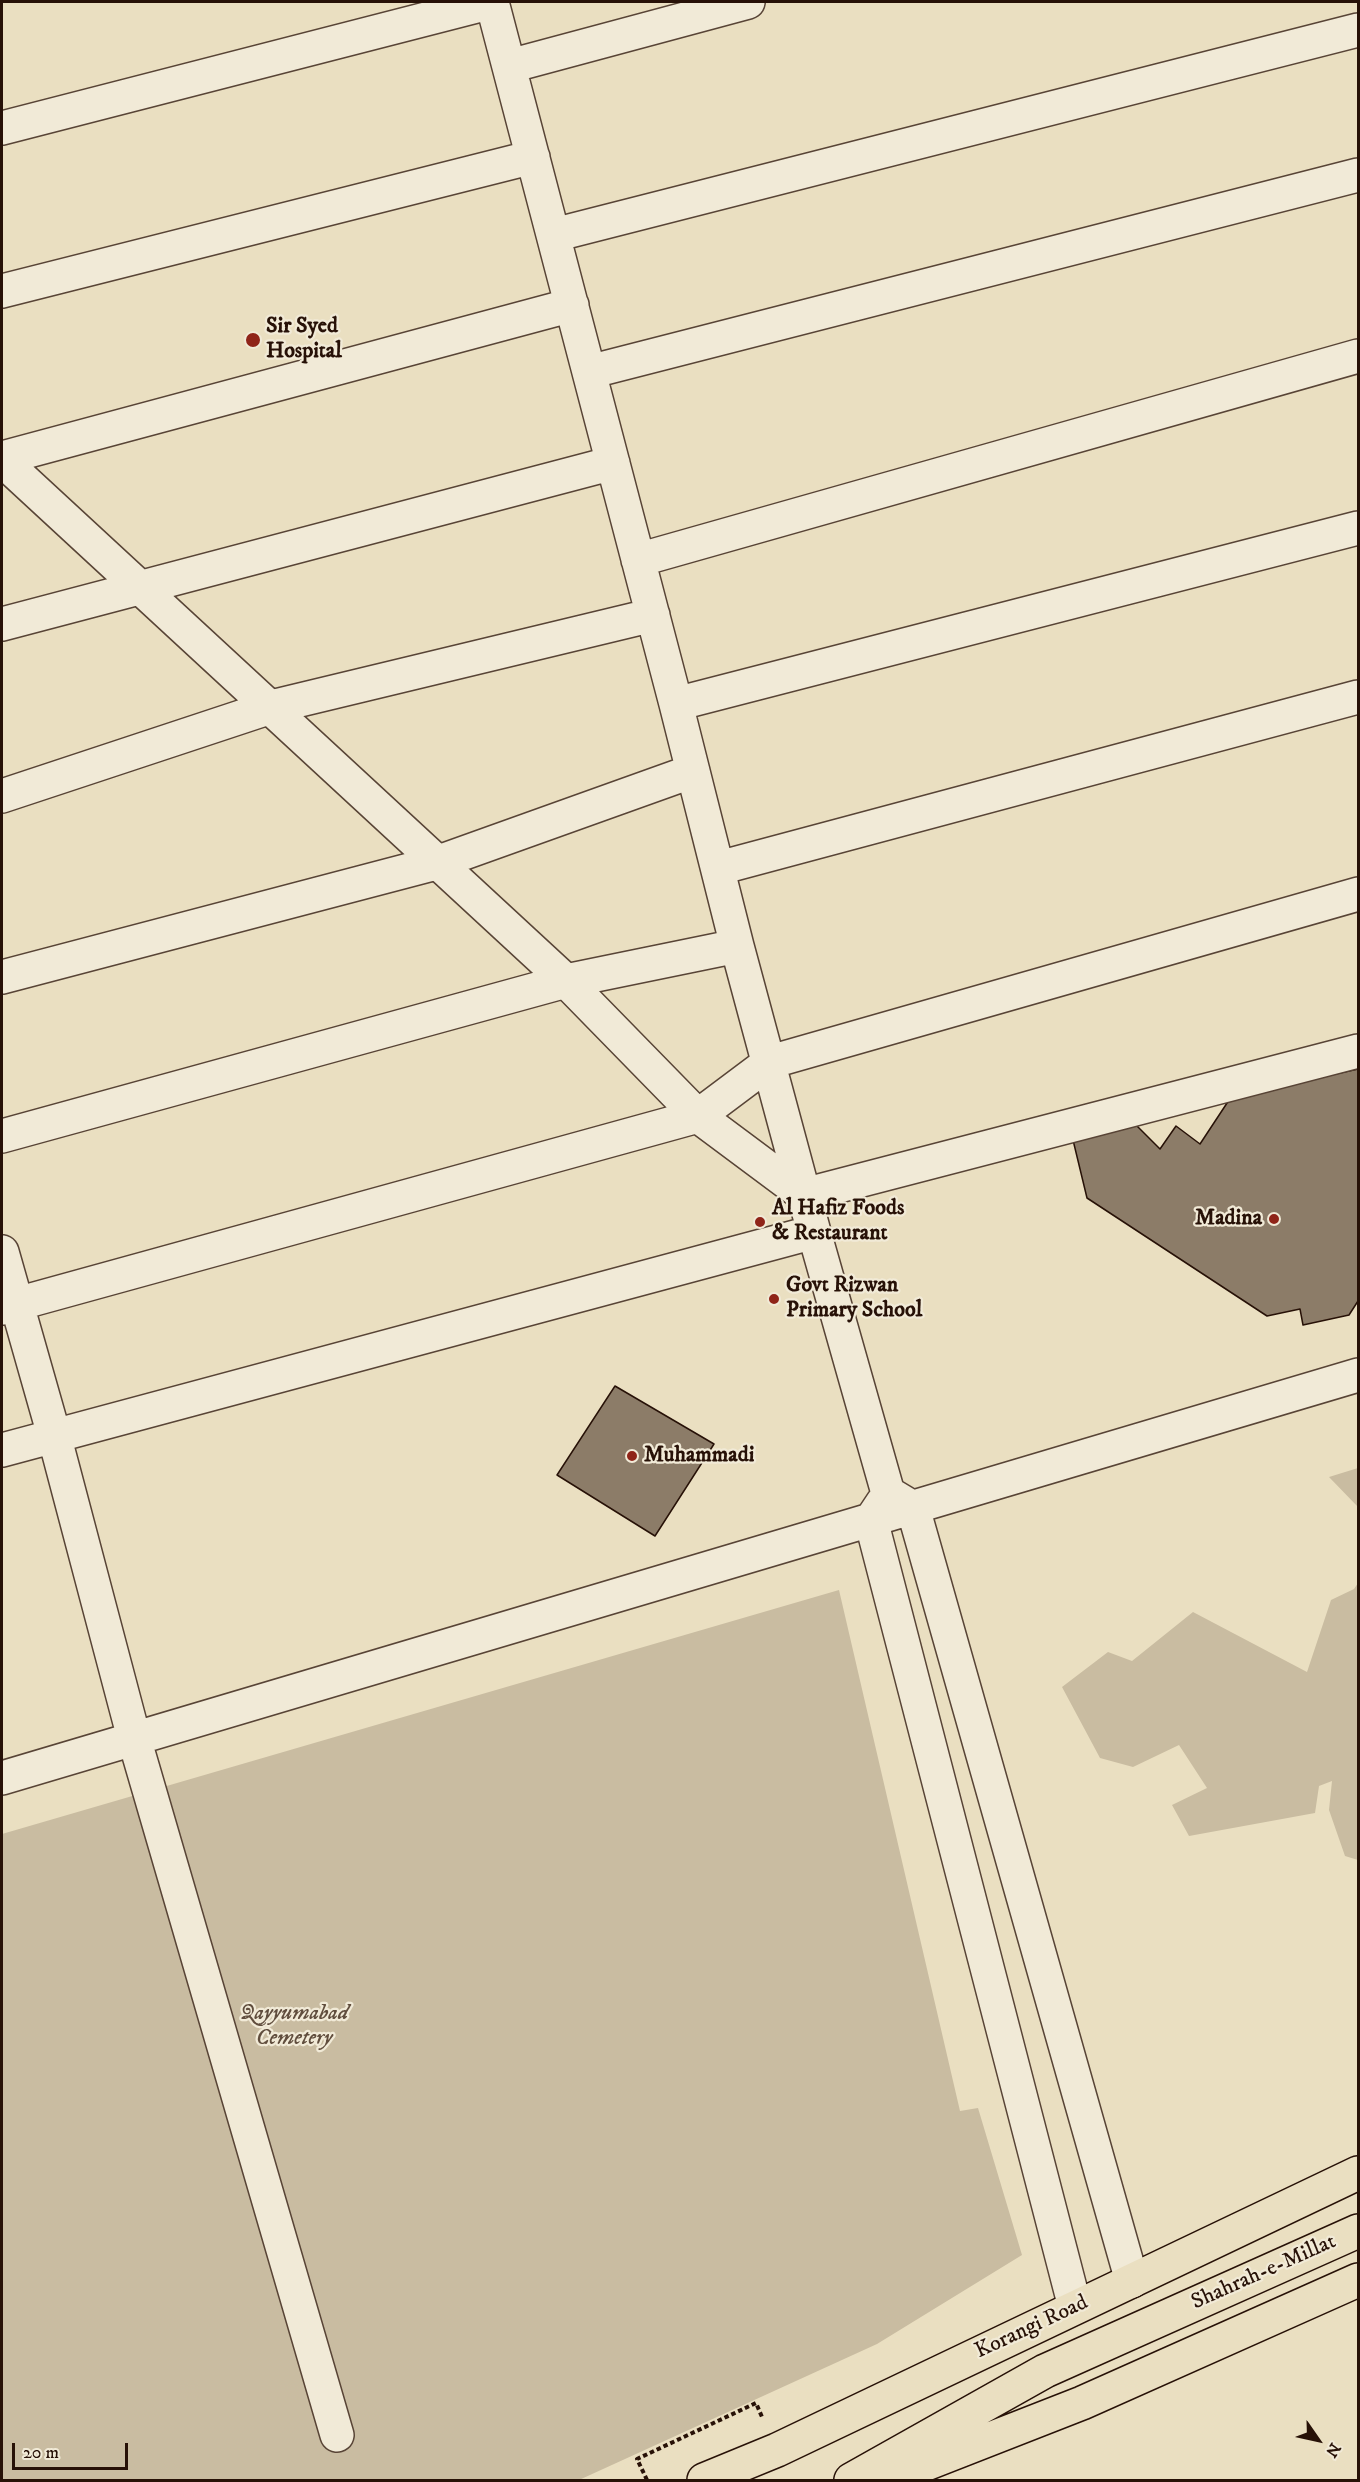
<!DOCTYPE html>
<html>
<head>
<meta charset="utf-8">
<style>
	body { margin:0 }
	#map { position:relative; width:1360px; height:2482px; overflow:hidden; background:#eadfc1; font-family:"IM FELL DW Pica",serif }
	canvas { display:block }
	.frame { position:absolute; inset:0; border:3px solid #271107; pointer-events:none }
	.north { position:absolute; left:1288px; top:2410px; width:60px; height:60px; -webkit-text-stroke:4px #f1ead7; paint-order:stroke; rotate:124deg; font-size:16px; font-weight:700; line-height:24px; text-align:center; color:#271107 }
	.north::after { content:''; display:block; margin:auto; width:21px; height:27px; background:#271107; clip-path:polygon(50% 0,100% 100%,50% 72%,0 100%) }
	.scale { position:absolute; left:12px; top:2443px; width:116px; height:27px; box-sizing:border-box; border:3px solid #271107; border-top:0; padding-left:8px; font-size:18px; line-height:21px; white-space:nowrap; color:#271107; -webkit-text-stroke:4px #f1ead7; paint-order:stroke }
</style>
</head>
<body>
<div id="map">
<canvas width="1360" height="2482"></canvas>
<div class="frame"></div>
<div class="north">N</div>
<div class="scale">20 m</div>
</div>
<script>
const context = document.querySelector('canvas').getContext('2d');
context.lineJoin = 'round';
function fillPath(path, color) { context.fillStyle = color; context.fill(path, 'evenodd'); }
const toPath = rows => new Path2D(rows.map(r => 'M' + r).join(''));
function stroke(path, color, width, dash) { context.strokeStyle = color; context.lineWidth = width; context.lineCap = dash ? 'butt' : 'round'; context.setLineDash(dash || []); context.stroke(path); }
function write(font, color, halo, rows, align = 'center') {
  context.font = font + ' "IM FELL DW Pica",serif'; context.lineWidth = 4.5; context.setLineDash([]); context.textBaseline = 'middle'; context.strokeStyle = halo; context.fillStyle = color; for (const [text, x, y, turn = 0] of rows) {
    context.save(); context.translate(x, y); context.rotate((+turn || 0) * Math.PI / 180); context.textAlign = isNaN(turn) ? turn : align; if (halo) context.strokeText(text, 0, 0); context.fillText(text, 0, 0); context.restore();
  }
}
fillPath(toPath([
	[1358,1468,1358,1507,1329,1477],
	[1358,1583,1358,1860,1345,1856,1329,1810,1332,1781,1319,1786,1315,1813,1189,1836,1172,1805,1207,1788,1179,1745,1133,1767,1100,1758,1062,1687,1108,1652,1132,1661,1193,1612,1307,1672,1331,1600,1354,1589],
	[839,1590,960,2111,978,2108,1022,2255,877,2344,579,2480,2,2480,2,1834]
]), '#c9bca1');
const building = toPath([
	[1358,1069,1358,1301,1349,1315,1303,1325,1300,1309,1267,1316,1087,1198,1073,1140,1134,1123,1160,1149,1176,1126,1200,1144,1231,1097,1358,1069],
	[615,1386,714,1444,655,1536,557,1475,615,1386]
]);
fillPath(building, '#8c7c68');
stroke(building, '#271107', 1.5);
const minor = toPath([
	[492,2,676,704,737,946,814,1232,888,1493,913,1508,1132,2281],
	[510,66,748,2],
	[2,128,492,2],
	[554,235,1358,30],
	[2,291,533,157],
	[589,372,1358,175],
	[2,458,572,305],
	[2,460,566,981,698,1116,804,1195,1358,1051],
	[638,560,1358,356],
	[2,624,613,463],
	[676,704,1358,528],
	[2,796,271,707,653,615],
	[719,868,1358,697],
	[2,977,436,863,693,771],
	[2,1136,566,981,737,946],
	[2,1252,54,1435,134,1738,337,2435],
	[2,1308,698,1116,770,1062,1358,894],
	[2,1450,814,1232],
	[883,1502,871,1520,1075,2307],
	[2,1778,1358,1375]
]);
const major = toPath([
	[704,2480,777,2450,1358,2173],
	[851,2480,1045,2371,1358,2231],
	[885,2480,1082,2403,1358,2280]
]);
stroke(minor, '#584436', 36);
stroke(major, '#271107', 36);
stroke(toPath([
	[647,2480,637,2459,756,2403,762,2417]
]), '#271107', 4, [4.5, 3]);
stroke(minor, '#f1ead7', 33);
stroke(major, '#eadfc1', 33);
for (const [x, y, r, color] of [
	[253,340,8,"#8f2418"],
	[1274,1219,6,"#8f2418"],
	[760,1222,6,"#8f2418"],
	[774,1299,6,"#8f2418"],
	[632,1456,6,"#8f2418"]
]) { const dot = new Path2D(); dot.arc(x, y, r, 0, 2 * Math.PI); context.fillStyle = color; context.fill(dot); stroke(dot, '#f1ead7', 2); }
write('bold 22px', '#271107', '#f1ead7', [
	["Sir Syed",266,327],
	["Hospital",266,352],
	["Al Hafiz Foods",772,1209],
	["& Restaurant",772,1234],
	["Madina",1262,1219,"right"],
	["Govt Rizwan",786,1286],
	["Primary School",786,1311],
	["Muhammadi",644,1456]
], 'left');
write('italic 22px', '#604d3d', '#f1ead7', [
	["Qayyumabad",294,2014],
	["Cemetery",294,2039]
]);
write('22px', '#271107', '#f1ead7', [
	["Shahrah-e-Millat",1264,2273,-24],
	["Korangi Road",1032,2328,-25]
]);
</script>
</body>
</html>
